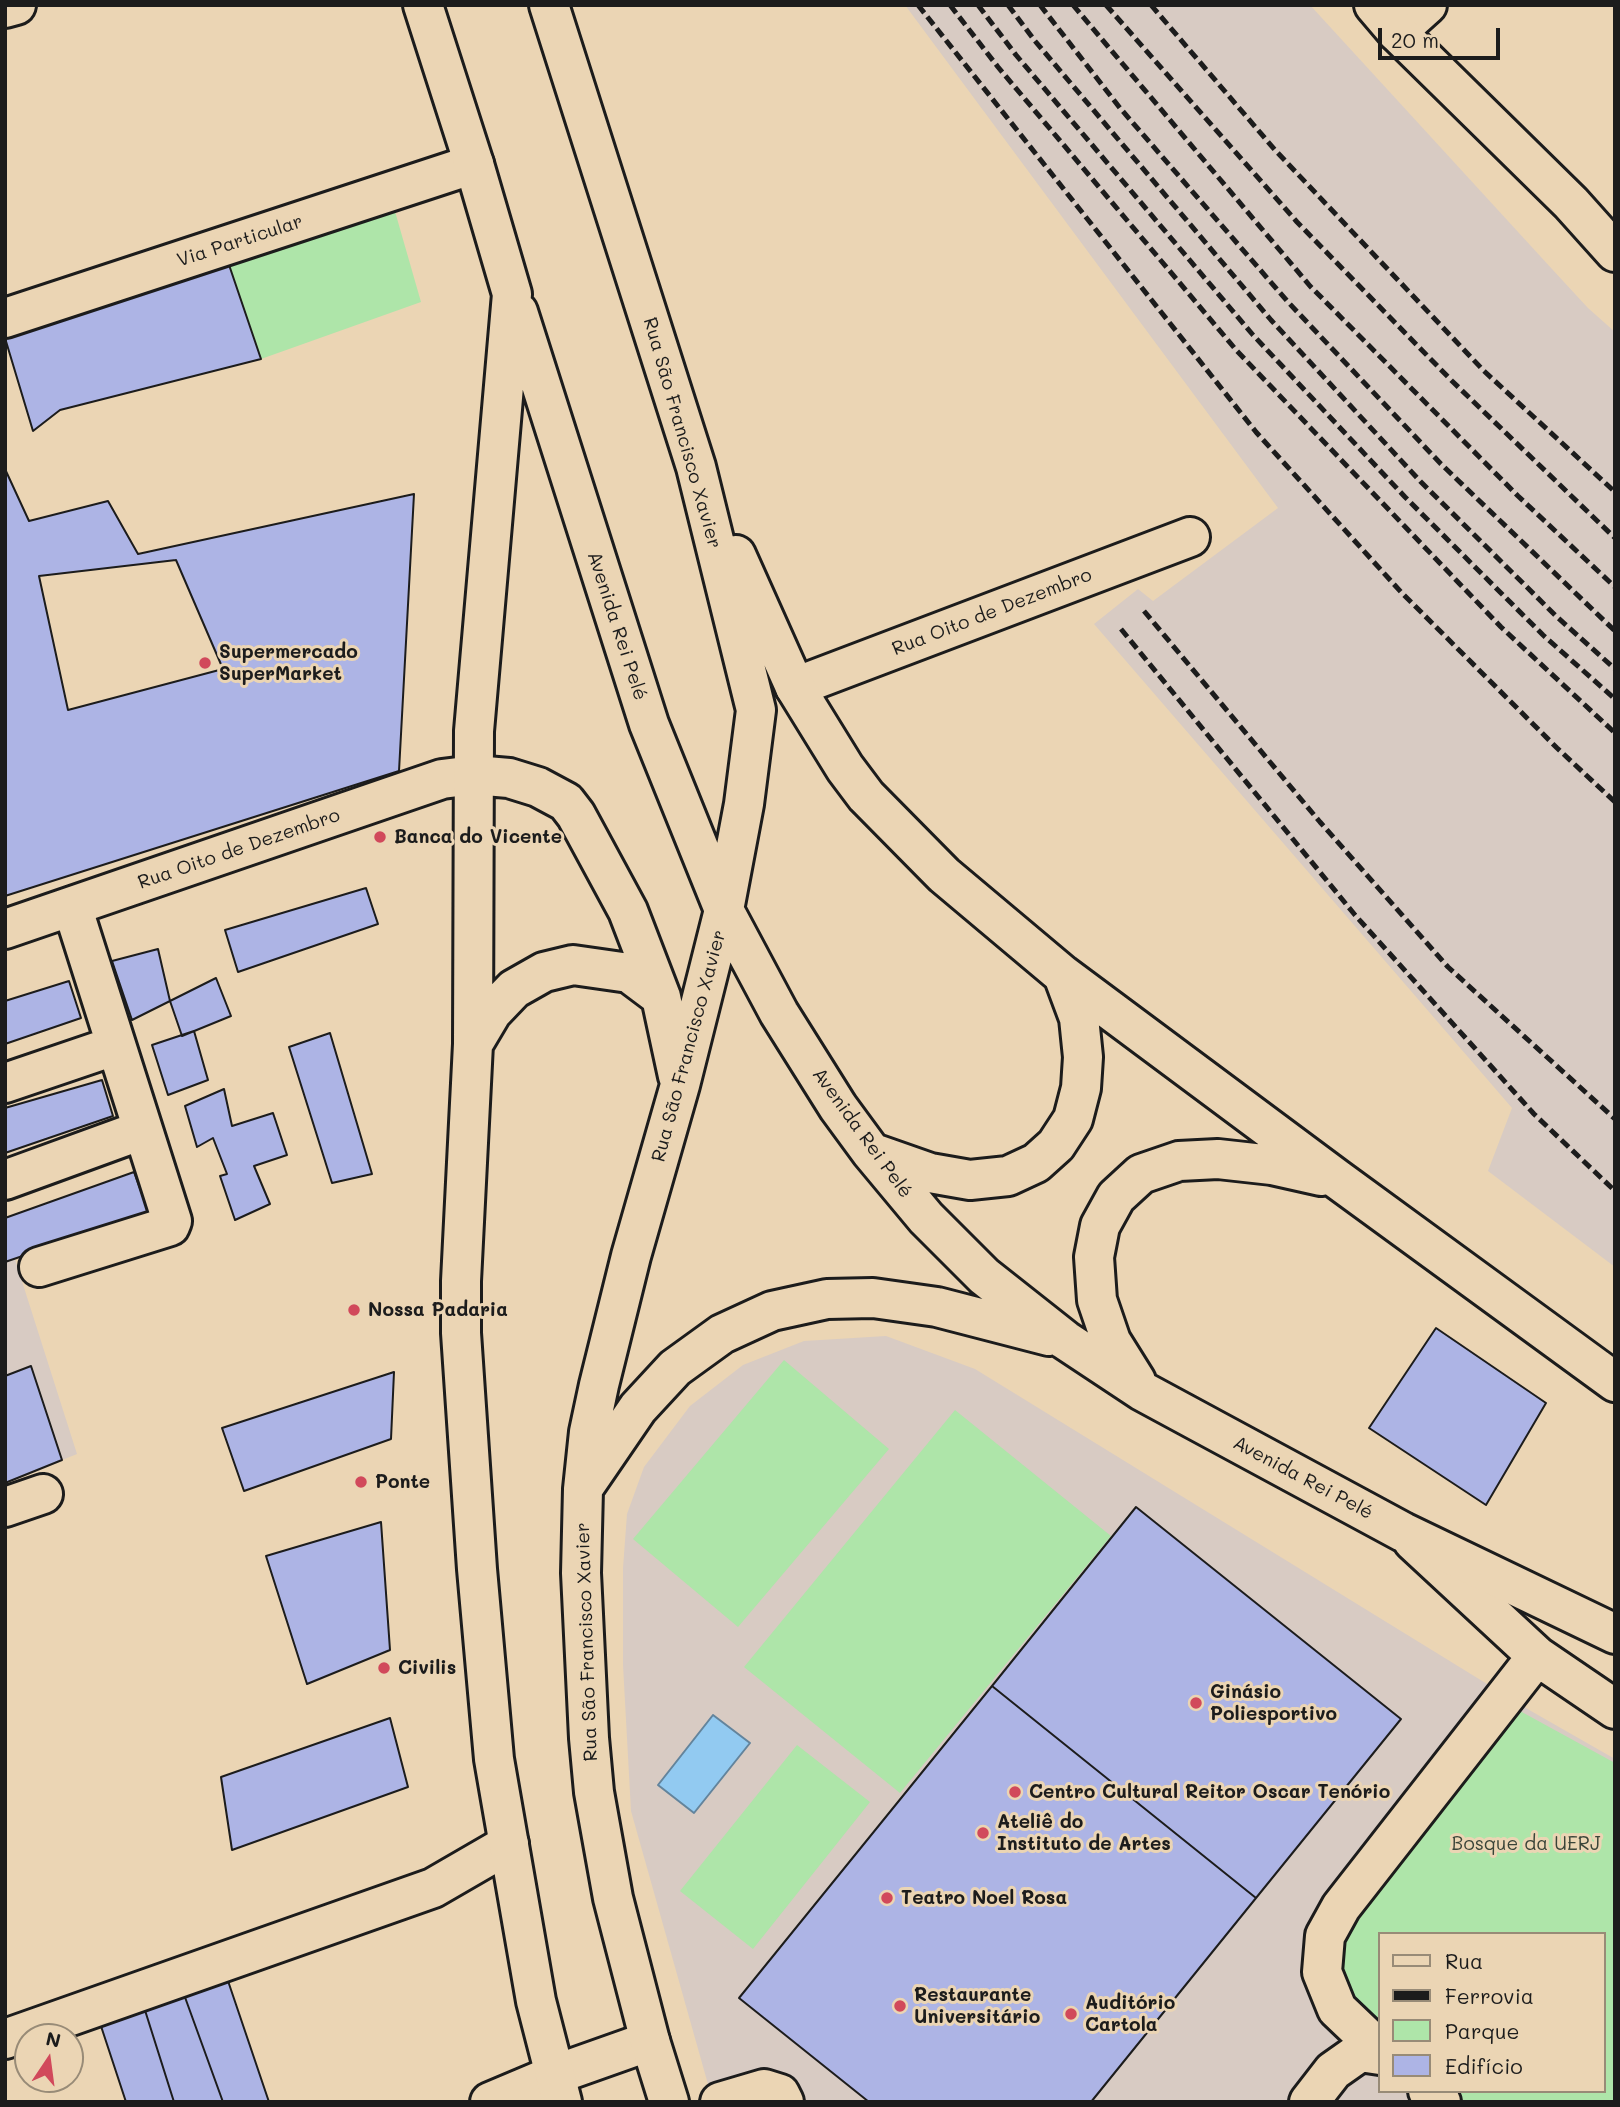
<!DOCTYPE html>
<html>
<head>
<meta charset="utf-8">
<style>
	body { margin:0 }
	#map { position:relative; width:1620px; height:2107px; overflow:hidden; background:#ebd5b4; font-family:Mali,sans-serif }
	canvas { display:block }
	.frame { position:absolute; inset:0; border:7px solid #1c1c1c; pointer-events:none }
	.legend { position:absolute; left:1378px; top:1932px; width:228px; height:161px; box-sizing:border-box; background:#ebd5b4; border:2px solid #988b77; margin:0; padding:9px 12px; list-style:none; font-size:21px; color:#1c1c1c }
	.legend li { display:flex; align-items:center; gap:14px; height:35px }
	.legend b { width:35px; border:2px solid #988b77 }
	.north { position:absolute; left:14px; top:2023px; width:70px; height:70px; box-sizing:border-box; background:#ebd5b4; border:2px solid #988b77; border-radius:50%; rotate:13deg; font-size:19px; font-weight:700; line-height:28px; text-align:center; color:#1c1c1c }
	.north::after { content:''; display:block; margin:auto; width:24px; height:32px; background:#d1495b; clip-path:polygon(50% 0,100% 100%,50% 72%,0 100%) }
	.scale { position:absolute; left:1378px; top:28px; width:122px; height:32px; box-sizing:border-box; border:4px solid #1c1c1c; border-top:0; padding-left:9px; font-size:21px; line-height:24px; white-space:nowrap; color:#1c1c1c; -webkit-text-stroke:5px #ebd5b4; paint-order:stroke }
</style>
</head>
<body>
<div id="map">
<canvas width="1620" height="2107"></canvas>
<div class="frame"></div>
<ul class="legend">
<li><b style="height:9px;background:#ebd5b4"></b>Rua</li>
<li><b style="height:9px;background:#1c1c1c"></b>Ferrovia</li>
<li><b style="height:19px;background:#aee5a9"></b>Parque</li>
<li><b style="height:19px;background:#adb4e5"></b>Edifício</li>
</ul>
<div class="north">N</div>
<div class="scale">20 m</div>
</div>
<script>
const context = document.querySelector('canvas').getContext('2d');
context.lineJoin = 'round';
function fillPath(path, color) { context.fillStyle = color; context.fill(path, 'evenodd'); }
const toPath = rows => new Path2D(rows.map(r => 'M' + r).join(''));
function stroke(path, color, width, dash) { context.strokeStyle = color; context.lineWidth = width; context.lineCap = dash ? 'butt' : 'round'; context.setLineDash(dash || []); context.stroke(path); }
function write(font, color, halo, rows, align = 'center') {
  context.font = font + ' Mali,sans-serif'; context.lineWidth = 6; context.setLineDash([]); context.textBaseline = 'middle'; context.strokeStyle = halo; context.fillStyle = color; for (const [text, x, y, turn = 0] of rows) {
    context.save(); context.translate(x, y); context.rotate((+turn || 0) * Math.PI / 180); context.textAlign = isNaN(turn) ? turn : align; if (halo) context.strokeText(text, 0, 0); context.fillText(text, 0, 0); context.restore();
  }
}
fillPath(toPath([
	[905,5,1310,5,1552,269,1588,308,1615,332,1615,1267,1488,1171,1512,1108,1094,624,1138,589,1153,601,1278,508],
	[5,1228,77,1454,5,1483],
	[886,1336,975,1369,1531,1711,1615,1759,1615,2102,713,2102,631,1811,623,1665,623,1568,627,1514,644,1467,690,1406,743,1365,804,1341],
	[1380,1934,1604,1934,1604,2091,1380,2091]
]), '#d8cbc3');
fillPath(toPath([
	[392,201,421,302,261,359,226,256],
	[784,1360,889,1449,738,1627,633,1539],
	[955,1410,1111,1536,900,1793,744,1667],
	[1520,1711,1615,1763,1615,2102,1458,2102,1445,2091,1604,2091,1604,1934,1380,1934,1380,2031,1355,2003,1333,1955,1352,1918],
	[797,1745,870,1802,753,1949,680,1891]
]), '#aee5a9');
const water = toPath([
	[713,1715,750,1743,694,1813,658,1785,713,1715]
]);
fillPath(water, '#92caf1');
stroke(water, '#63849c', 2);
const building = toPath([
	[226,256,261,359,60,410,33,431,5,338,5,326,226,256],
	[5,469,29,521,108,501,138,554,414,494,399,771,5,896,5,469],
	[176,560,223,669,68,710,39,576,176,560],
	[366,888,378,924,238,972,225,930,366,888],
	[158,949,170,1001,132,1020,112,961,158,949],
	[216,978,231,1016,182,1036,170,1001,216,978],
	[69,981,81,1018,5,1044,5,1001,69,981],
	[194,1031,208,1080,168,1095,152,1045,194,1031],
	[330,1033,372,1174,332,1183,289,1047,330,1033],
	[102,1080,113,1116,5,1153,5,1108,102,1080],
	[224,1089,232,1126,273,1113,287,1155,254,1166,270,1204,235,1220,220,1176,227,1174,213,1138,197,1147,185,1106,224,1089],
	[134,1172,149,1213,5,1262,5,1218,134,1172],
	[1436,1328,1546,1403,1486,1505,1369,1428,1436,1328],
	[31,1366,62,1460,5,1483,5,1376,31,1366],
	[394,1372,391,1439,244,1491,222,1428,394,1372],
	[1136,1507,1401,1719,1256,1898,992,1686,1136,1507],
	[381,1522,390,1650,307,1684,266,1556,381,1522],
	[992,1686,1256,1898,1091,2102,869,2102,739,1998,992,1686],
	[390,1718,408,1787,232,1850,221,1777,390,1718],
	[226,1975,269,2102,223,2102,182,1989,226,1975],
	[182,1989,223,2102,174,2102,143,2004,182,1989],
	[143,2004,174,2102,126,2102,98,2017,143,2004]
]);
fillPath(building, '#adb4e5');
stroke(building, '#1c1c1c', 2);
const minor = toPath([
	[5,8,16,5],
	[1397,32,1427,5],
	[5,318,474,164],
	[795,687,1190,537],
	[5,929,442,779,474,775],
	[5,1083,114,1046],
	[5,1180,142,1130],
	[39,1267,170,1226,172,1221,72,906],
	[5,1507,43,1494],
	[1413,1541,1537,1656,1615,1709],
	[5,2039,433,1888,509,1844],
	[1380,2050,1337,2009,1322,1972,1325,1936,1341,1907,1537,1656],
	[1428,2091,1441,2102],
	[490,2102,554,2075,650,2041],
	[720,2102,764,2089,780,2094,784,2102],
	[1309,2102,1333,2071,1360,2052,1380,2055]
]);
const major = toPath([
	[423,5,474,164,512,294,474,731,473,1044,461,1281,461,1333,477,1569,494,1759,536,2001,562,2102],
	[549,5,696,467,756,710,744,804,724,910,680,1085,631,1256,599,1385,589,1432,583,1489,581,1573,589,1738,594,1792,613,1898,650,2041,669,2102],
	[1374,5,1397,32,1571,203,1615,252],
	[518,312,649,724,724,910,779,1013,838,1107,871,1152,926,1218,984,1276,1065,1340,1142,1391,1403,1532,1615,1634],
	[736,555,795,687,845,768,866,796,944,875,1063,975,1337,1179,1615,1382],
	[474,775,509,778,538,787,566,802,576,815,628,911,661,997,678,1076],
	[473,1044,492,1012,514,989,544,972,573,965,629,973,661,997],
	[873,1153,930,1173,970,1180,1008,1176,1036,1163,1056,1145,1073,1119,1081,1088,1083,1057,1079,1018,1063,975],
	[1136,1381,1111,1341,1097,1300,1094,1257,1100,1226,1116,1197,1141,1174,1179,1161,1218,1159,1272,1165,1321,1176],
	[586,1484,638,1408,675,1368,722,1334,772,1311,827,1299,873,1298,937,1307,1049,1336]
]);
stroke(minor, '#1c1c1c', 44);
stroke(major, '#1c1c1c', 44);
stroke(minor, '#ebd5b4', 38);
stroke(major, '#ebd5b4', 38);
stroke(toPath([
	[918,5,1256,432,1401,592,1557,748,1615,802],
	[950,5,998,67,1237,351,1501,627,1615,733],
	[978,5,1016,55,1253,335,1405,497,1543,635,1615,699],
	[1008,5,1035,41,1271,320,1421,482,1557,617,1615,669],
	[1040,5,1120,108,1288,302,1441,464,1615,631],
	[1073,5,1310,286,1518,496,1615,587],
	[1106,5,1297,222,1452,381,1615,538],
	[1151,5,1275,150,1484,371,1615,492],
	[1144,611,1320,822,1448,967,1615,1119],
	[1121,629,1355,915,1534,1114,1615,1191]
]), '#1c1c1c', 5, [10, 5]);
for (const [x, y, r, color] of [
	[205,663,7,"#d1495b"],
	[380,837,7,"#d1495b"],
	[354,1310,7,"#d1495b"],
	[361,1482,7,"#d1495b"],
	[384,1668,7,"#d1495b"],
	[1196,1703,7,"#d1495b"],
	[1015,1792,7,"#d1495b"],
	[983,1833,7,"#d1495b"],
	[887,1898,7,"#d1495b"],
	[900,2006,7,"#d1495b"],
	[1071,2014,7,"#d1495b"]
]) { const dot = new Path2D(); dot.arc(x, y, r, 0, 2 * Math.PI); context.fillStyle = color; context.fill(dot); stroke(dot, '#ebd5b4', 2.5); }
write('19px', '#1c1c1c', '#ebd5b4', [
	["Via Particular",240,241,-18],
	["Rua São Francisco Xavier",682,433,74],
	["Rua Oito de Dezembro",992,612,-21],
	["Avenida Rei Pelé",617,626,72],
	["Rua Oito de Dezembro",239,849,-19],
	["Rua São Francisco Xavier",689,1046,-75],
	["Avenida Rei Pelé",862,1133,54],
	["Avenida Rei Pelé",1303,1478,28],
	["Rua São Francisco Xavier",587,1642,-92]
]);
write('bold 19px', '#1c1c1c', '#ebd5b4', [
	["Supermercado",219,652],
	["SuperMarket",219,674],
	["Banca do Vicente",394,837],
	["Nossa Padaria",368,1310],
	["Ponte",375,1482],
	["Civilis",398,1668],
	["Ginásio",1210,1692],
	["Poliesportivo",1210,1714],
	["Centro Cultural Reitor Oscar Tenório",1029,1792],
	["Ateliê do",997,1822],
	["Instituto de Artes",997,1844],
	["Teatro Noel Rosa",901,1898],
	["Restaurante",914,1995],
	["Universitário",914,2017],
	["Auditório",1085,2003],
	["Cartola",1085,2025]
], 'left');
write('19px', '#394438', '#ebd5b4', [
	["Bosque da UERJ",1526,1844]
]);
</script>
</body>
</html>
